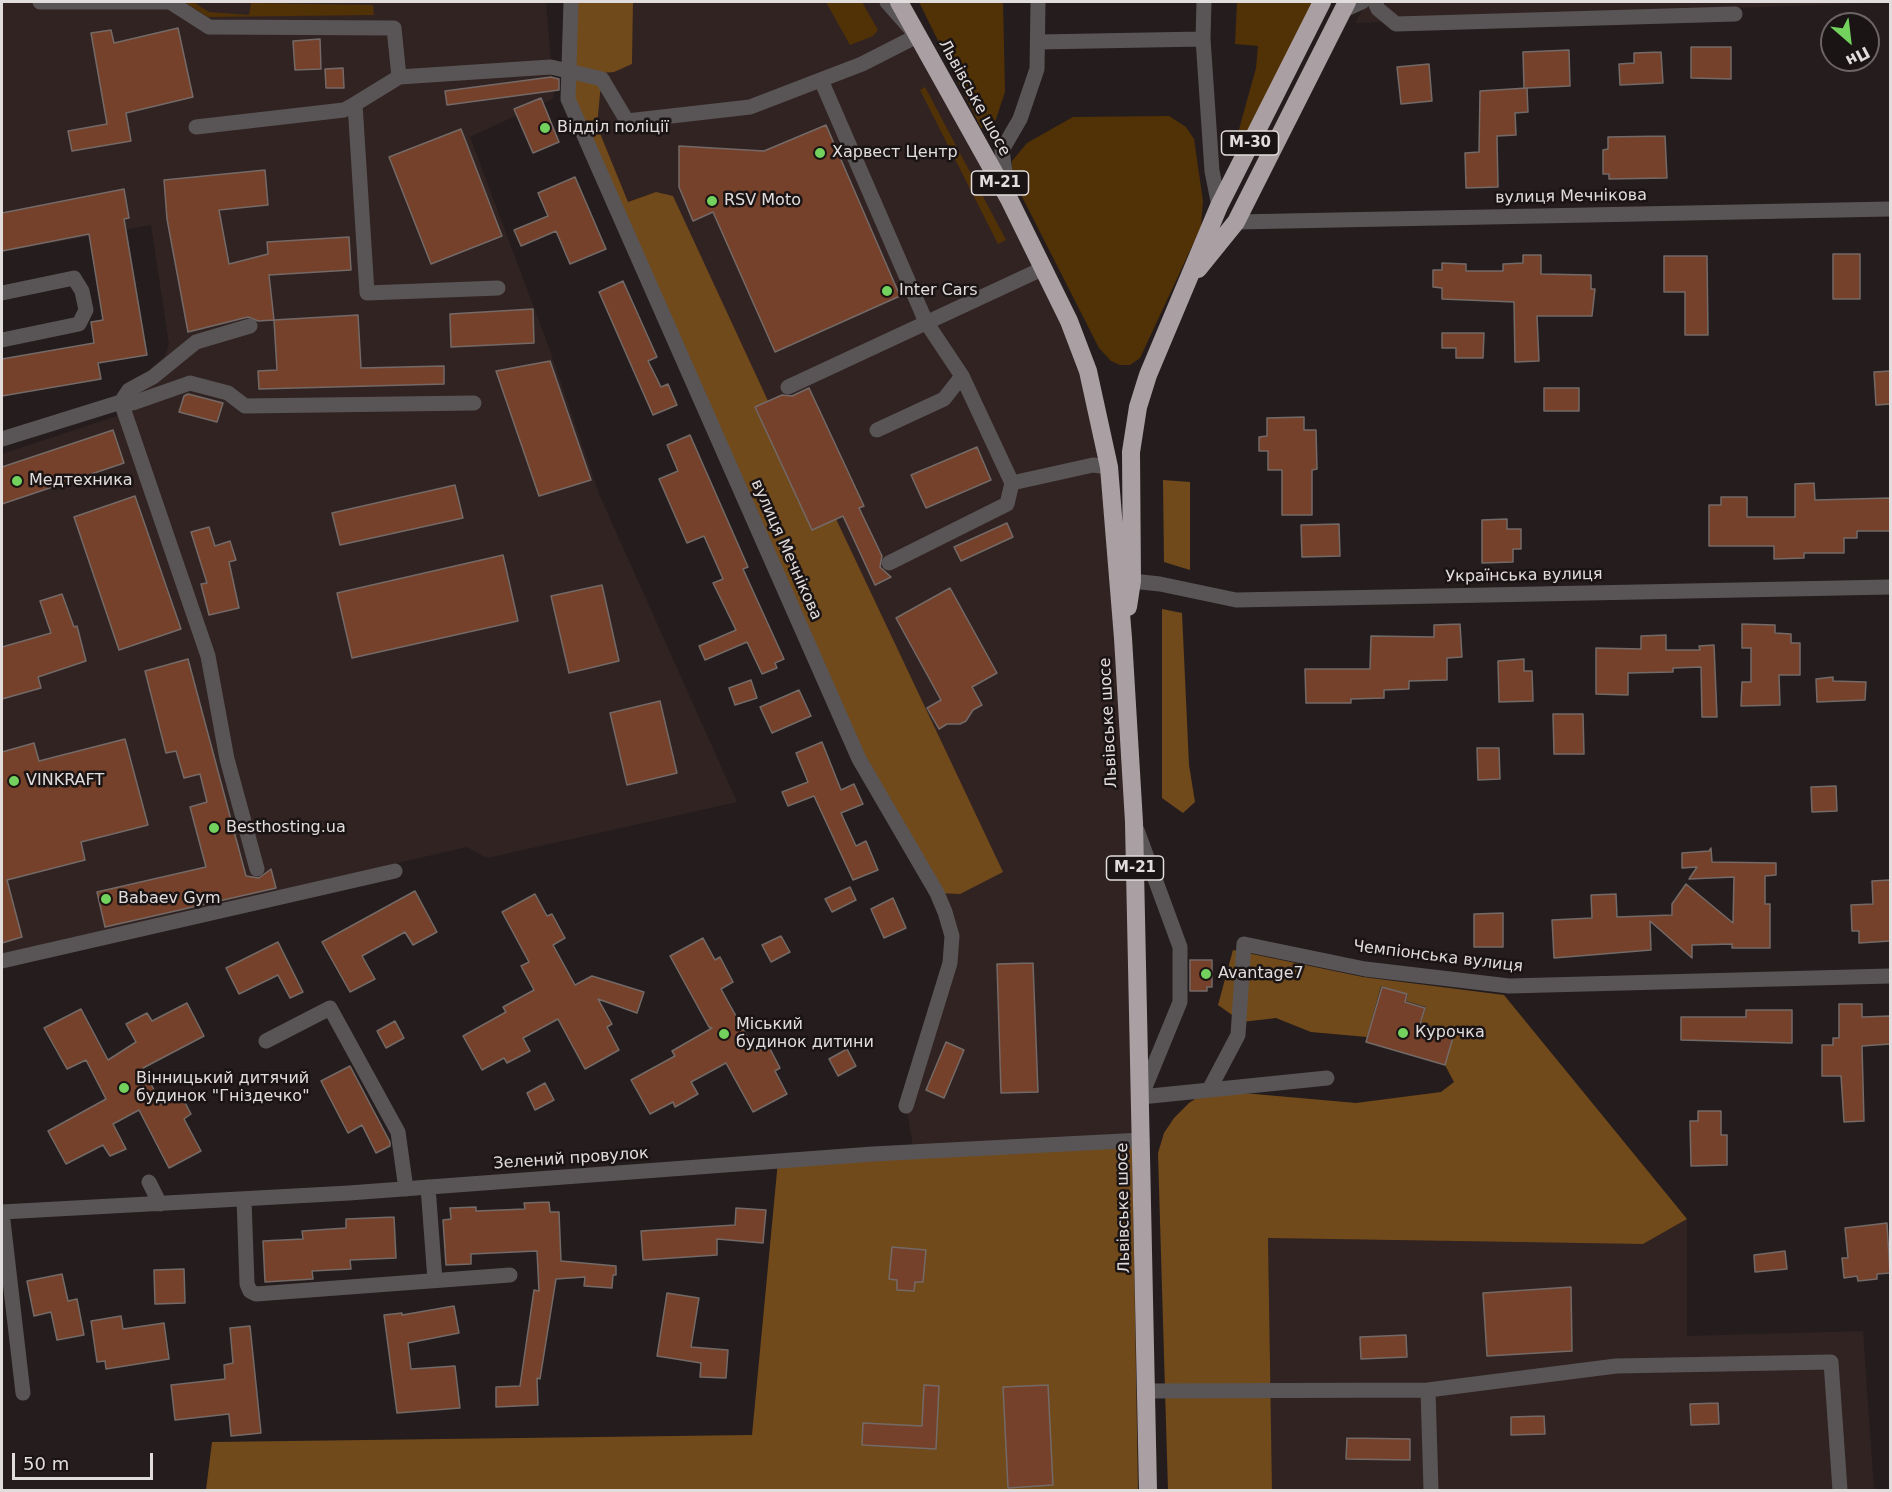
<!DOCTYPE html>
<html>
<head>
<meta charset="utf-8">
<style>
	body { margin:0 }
	#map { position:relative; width:1892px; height:1492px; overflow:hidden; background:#251d1d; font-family:"DejaVu Sans",sans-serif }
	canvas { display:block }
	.frame { position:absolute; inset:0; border:3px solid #e2dddd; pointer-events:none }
	.north { position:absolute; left:1820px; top:12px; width:60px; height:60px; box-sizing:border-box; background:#1b1414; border:2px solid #6b6464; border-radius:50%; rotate:152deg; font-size:16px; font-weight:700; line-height:24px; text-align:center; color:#e2dddd }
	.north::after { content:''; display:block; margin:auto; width:21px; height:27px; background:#73d25d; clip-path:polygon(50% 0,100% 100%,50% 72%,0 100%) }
	.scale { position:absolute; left:12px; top:1453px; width:141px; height:27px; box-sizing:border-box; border:3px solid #e2dddd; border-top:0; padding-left:8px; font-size:18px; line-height:21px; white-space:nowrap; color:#e2dddd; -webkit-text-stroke:4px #1b1414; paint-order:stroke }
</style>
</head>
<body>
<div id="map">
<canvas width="1892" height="1492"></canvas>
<div class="frame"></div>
<div class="north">Пн</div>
<div class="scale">50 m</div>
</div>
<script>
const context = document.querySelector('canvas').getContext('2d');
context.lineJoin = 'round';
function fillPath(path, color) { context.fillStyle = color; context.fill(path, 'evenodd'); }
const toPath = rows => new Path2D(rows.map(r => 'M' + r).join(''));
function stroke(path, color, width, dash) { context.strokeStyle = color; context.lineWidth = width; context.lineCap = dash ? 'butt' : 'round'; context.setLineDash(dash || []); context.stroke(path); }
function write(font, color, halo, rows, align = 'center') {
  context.font = font + ' "DejaVu Sans",sans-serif'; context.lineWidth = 5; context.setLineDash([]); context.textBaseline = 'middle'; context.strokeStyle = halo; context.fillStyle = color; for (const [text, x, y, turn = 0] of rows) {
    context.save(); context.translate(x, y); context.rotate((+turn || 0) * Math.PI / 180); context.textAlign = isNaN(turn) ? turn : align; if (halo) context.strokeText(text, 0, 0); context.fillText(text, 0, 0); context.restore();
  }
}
fillPath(toPath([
	[2,2,546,2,554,98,470,137,549,348,599,494,737,802,487,858,467,847,2,954,2,454,135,410,126,383,148,371,165,356,169,344,151,225,2,252],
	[633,2,899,2,1069,321,1109,467,1142,1140,914,1152,906,1106,952,951,835,520,812,530,755,407,768,401,656,192,628,202,597,126,602,72,632,64],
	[1367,2,1890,2,1355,23],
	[1687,1219,1687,1336,1863,1331,1874,1490,1272,1490,1268,1238,1643,1244]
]), '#322323');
fillPath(toPath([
	[184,2,193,2,209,12,249,15,251,3,373,5,374,15,208,17],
	[826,2,862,2,878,30,873,36,850,45],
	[919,2,1003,2,1005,92,995,122,981,128],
	[1237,2,1314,2,1247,139,1242,139,1238,133,1256,68,1258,46,1235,44],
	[925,87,1006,240,998,244,920,90],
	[1169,116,1186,127,1194,139,1203,201,1201,227,1140,358,1130,365,1120,365,1111,361,1099,348,1011,175,1012,161,1027,143,1073,117]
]), '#513106');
fillPath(toPath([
	[572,2,633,2,632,64,614,72,602,73,597,126,628,202,656,192,673,196,768,401,755,408,812,530,836,519,1003,872,960,894,937,893,868,776,568,99],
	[1163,480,1190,482,1190,570,1164,562],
	[1162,609,1182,613,1189,765,1195,802,1183,813,1162,798],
	[1233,950,1363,977,1504,995,1687,1219,1643,1244,1268,1238,1272,1490,1168,1490,1158,1153,1164,1133,1174,1118,1189,1103,1209,1090,1356,1103,1441,1092,1454,1082,1445,1065,1454,1033,1421,1023,1426,1007,1406,1001,1408,994,1381,986,1367,1037,1311,1032,1276,1018,1242,1022,1218,1005],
	[1132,1141,1138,1490,206,1490,212,1442,752,1435,778,1161]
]), '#714a1c');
const building = toPath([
	[178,28,193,97,126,113,131,141,72,151,68,131,107,124,91,33,111,30,114,43,178,28],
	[320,39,321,69,295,70,293,41,320,39],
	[1691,47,1731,47,1731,79,1691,78,1691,47],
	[1569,50,1570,86,1527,88,1528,112,1515,113,1516,135,1497,136,1498,187,1466,188,1465,153,1479,152,1480,91,1527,88,1524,88,1523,52,1569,50],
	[1661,52,1663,83,1620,85,1619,64,1634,63,1634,53,1661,52],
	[1429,64,1432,101,1401,104,1397,67,1429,64],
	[343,68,344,88,326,88,325,69,343,68],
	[551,77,559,79,559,90,447,105,445,91,551,77],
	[541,98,559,142,533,153,514,109,541,98],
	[826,125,900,296,775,352,713,212,693,221,679,187,679,146,764,151,826,125],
	[461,129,502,236,431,264,389,157,461,129],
	[1665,136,1667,178,1609,179,1609,174,1603,174,1603,150,1608,149,1608,137,1665,136],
	[265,170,268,205,219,210,229,264,268,254,267,242,349,237,351,270,269,275,274,320,258,321,248,317,188,332,167,219,164,180,265,170],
	[575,177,606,249,570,264,556,231,521,246,514,230,548,216,538,193,575,177],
	[124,189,129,218,124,219,147,355,98,363,101,379,2,396,2,359,94,343,91,322,103,320,89,234,2,251,2,213,124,189],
	[1833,254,1860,254,1860,299,1833,299,1833,254],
	[1523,255,1541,255,1541,274,1591,275,1591,289,1595,289,1592,316,1537,316,1539,361,1515,362,1514,302,1442,299,1442,288,1433,287,1433,270,1442,270,1442,263,1466,264,1466,271,1503,271,1503,264,1523,263,1523,255],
	[1664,256,1707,256,1708,335,1685,335,1685,292,1664,292,1664,256],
	[623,281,657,357,648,361,661,387,668,384,677,405,653,415,599,292,623,281],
	[533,309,534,343,451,347,450,314,533,309],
	[358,315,361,368,444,366,444,384,259,389,258,371,277,370,274,320,358,315],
	[1442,333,1484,333,1483,358,1456,358,1456,348,1442,348,1442,333],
	[550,361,591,480,539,496,496,371,550,361],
	[1890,371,1890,404,1876,405,1874,372,1890,371],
	[809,388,864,506,859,508,882,556,880,567,891,577,875,585,843,516,812,530,755,407,782,395,792,396,809,388],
	[1544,388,1579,388,1579,411,1544,411,1544,388],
	[188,394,223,403,217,422,179,412,184,396,188,394],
	[1304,417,1304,430,1316,430,1317,469,1312,470,1312,515,1282,515,1282,470,1268,470,1268,451,1259,451,1259,437,1267,436,1267,418,1304,417],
	[113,430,124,463,2,504,2,467,113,430],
	[690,435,748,567,743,569,784,659,775,663,777,668,762,674,747,642,705,660,699,646,736,630,713,583,723,579,704,536,687,543,659,479,678,471,667,445,690,435],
	[977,447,991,480,926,508,911,475,977,447],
	[1814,483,1815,500,1890,498,1890,531,1857,531,1857,538,1844,538,1844,553,1804,553,1804,558,1774,559,1774,546,1709,546,1709,505,1721,505,1721,497,1747,497,1747,517,1795,517,1795,484,1814,483],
	[455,485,463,518,340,545,332,513,455,485],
	[135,496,181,629,119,650,74,517,135,496],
	[1507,519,1507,529,1521,529,1521,549,1513,549,1513,562,1482,563,1482,520,1507,519],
	[1007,523,1013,537,961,561,954,547,1007,523],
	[1339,524,1340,556,1302,557,1301,525,1339,524],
	[209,527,215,546,230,541,236,560,229,562,239,608,209,615,201,584,207,583,191,532,209,527],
	[503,555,518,621,352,658,337,593,503,555],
	[602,585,619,661,569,673,551,596,602,585],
	[950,588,997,673,972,687,982,705,973,710,966,721,960,724,947,724,939,729,927,708,941,700,896,618,950,588],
	[62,594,74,627,77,626,86,661,38,677,41,688,2,699,2,647,51,633,40,601,62,594],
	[1460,624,1462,657,1447,658,1447,680,1409,681,1409,689,1384,690,1384,698,1351,699,1351,703,1306,703,1305,669,1370,669,1371,636,1434,637,1434,625,1460,624],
	[1742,624,1775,625,1775,633,1791,634,1791,643,1800,643,1800,675,1779,675,1780,705,1741,706,1742,682,1751,682,1751,648,1742,648,1742,624],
	[1666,635,1666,650,1700,650,1699,646,1714,645,1717,717,1702,717,1701,667,1673,668,1673,672,1628,673,1628,695,1596,694,1596,648,1641,649,1641,636,1666,635],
	[188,659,246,876,259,878,271,869,276,888,105,927,97,892,206,867,190,807,207,802,200,774,184,778,176,751,166,753,145,671,188,659],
	[1524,659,1524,671,1532,671,1533,701,1499,702,1498,661,1524,659],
	[1833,677,1833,681,1866,682,1865,700,1817,702,1816,679,1833,677],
	[751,680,757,698,735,705,729,688,751,680],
	[799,690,811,716,772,733,760,707,799,690],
	[660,701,677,773,627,785,610,713,660,701],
	[1553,714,1583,714,1584,754,1554,754,1553,714],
	[125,739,148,825,81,842,85,860,7,880,22,937,2,943,2,752,34,743,39,761,125,739],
	[822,742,841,790,854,784,863,804,841,813,856,846,866,841,878,870,853,880,814,796,788,806,782,792,808,782,796,753,822,742],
	[1477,748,1499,748,1500,779,1478,780,1477,748],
	[1836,786,1837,811,1812,812,1811,787,1836,786],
	[1711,848,1712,862,1776,863,1776,875,1765,876,1765,904,1770,904,1770,948,1732,948,1732,944,1692,945,1692,958,1650,921,1651,950,1554,958,1552,920,1592,918,1591,895,1616,894,1617,917,1672,915,1672,904,1686,884,1733,923,1734,877,1689,879,1697,867,1682,868,1682,853,1709,851,1711,848],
	[1890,880,1890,941,1859,943,1859,931,1852,931,1851,905,1873,904,1872,881,1890,880],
	[850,887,856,900,832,912,825,899,850,887],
	[415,891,437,932,413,945,405,932,362,956,375,979,350,992,322,942,415,891],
	[535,894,547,916,552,914,565,938,553,945,575,985,592,976,644,992,637,1013,598,999,612,1024,607,1027,619,1050,585,1069,558,1019,523,1038,530,1051,507,1063,504,1058,482,1070,463,1036,506,1012,503,1007,534,990,521,966,529,962,502,912,535,894],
	[893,898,906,928,884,938,871,909,893,898],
	[1503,913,1503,947,1474,947,1474,914,1503,913],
	[781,936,790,952,771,962,762,945,781,936],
	[703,938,715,960,720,957,733,982,721,989,756,1052,768,1045,780,1068,775,1071,787,1094,753,1112,726,1063,691,1082,698,1094,675,1107,673,1102,650,1114,631,1080,675,1056,672,1051,712,1028,709,1027,670,956,703,938],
	[278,942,303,992,290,998,278,975,239,994,226,968,278,942],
	[1190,960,1212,960,1212,987,1207,987,1207,991,1190,991,1190,960],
	[1033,963,1038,1092,1001,1093,997,964,1033,963],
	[1382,987,1407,994,1405,1002,1425,1008,1420,1024,1454,1034,1445,1065,1366,1042,1382,987],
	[187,1003,204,1036,143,1068,161,1104,180,1093,191,1114,184,1119,201,1151,169,1168,139,1110,113,1124,126,1149,110,1156,103,1145,66,1164,48,1131,106,1099,86,1060,67,1069,44,1028,81,1009,108,1060,136,1042,126,1024,147,1013,152,1021,187,1003],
	[1839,1004,1862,1004,1862,1017,1890,1016,1890,1044,1862,1046,1864,1121,1844,1122,1841,1076,1822,1076,1822,1045,1833,1045,1833,1038,1839,1038,1839,1004],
	[1746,1010,1792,1010,1792,1043,1681,1040,1681,1017,1746,1017,1746,1010],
	[395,1021,404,1038,386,1048,377,1031,395,1021],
	[946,1042,964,1050,944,1098,926,1090,946,1042],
	[847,1049,856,1066,838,1076,829,1059,847,1049],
	[350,1066,390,1142,390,1146,376,1153,362,1125,348,1133,321,1081,350,1066],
	[545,1083,554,1100,535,1110,527,1093,545,1083],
	[1698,1111,1721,1111,1721,1135,1727,1135,1727,1165,1691,1166,1690,1121,1698,1121,1698,1111],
	[549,1202,550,1212,559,1212,561,1261,616,1266,616,1275,613,1275,612,1288,584,1286,585,1277,556,1279,540,1379,537,1378,538,1405,496,1407,496,1387,520,1386,534,1290,539,1291,537,1251,471,1254,471,1264,446,1265,443,1220,451,1219,450,1208,476,1207,476,1211,525,1209,524,1203,549,1202],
	[736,1208,766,1210,763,1243,717,1239,717,1255,643,1260,641,1231,735,1225,736,1208],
	[394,1217,396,1258,350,1260,351,1269,312,1271,313,1279,265,1282,263,1241,303,1239,302,1231,346,1228,346,1219,394,1217],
	[1887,1223,1890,1273,1877,1274,1877,1279,1858,1281,1857,1276,1844,1278,1842,1258,1848,1258,1845,1228,1887,1223],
	[892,1247,926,1250,923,1282,915,1282,914,1291,897,1290,897,1280,889,1279,892,1247],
	[1785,1251,1787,1269,1755,1272,1754,1255,1785,1251],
	[184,1269,185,1303,155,1304,154,1270,184,1269],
	[62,1274,68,1301,77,1299,84,1335,57,1340,51,1312,34,1316,27,1281,62,1274],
	[1571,1287,1572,1351,1487,1356,1483,1293,1571,1287],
	[667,1293,699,1298,691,1347,728,1350,726,1378,700,1377,701,1363,657,1356,667,1293],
	[454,1306,459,1333,408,1343,411,1369,455,1366,460,1408,397,1413,384,1315,402,1313,402,1315,454,1306],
	[121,1316,123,1329,164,1323,169,1359,106,1369,105,1361,97,1362,91,1321,121,1316],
	[250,1326,261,1433,231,1436,229,1414,175,1420,171,1385,225,1379,224,1365,233,1363,230,1328,250,1326],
	[1406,1335,1407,1357,1361,1359,1360,1337,1406,1335],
	[924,1385,939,1386,936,1449,862,1445,863,1423,922,1426,924,1385],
	[1048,1385,1053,1485,1008,1488,1003,1387,1048,1385],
	[1718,1403,1719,1424,1691,1425,1690,1404,1718,1403],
	[1544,1416,1545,1434,1511,1435,1511,1417,1544,1416],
	[1347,1438,1410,1439,1410,1460,1346,1459,1347,1438]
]);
fillPath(building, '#76412b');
stroke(building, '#736a67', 1.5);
stroke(toPath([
	[40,2,170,2,209,27,394,28,399,77],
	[571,2,568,99,859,759,937,893,945,912,952,936,950,963,906,1106],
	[1204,2,1203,39,1212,171,1219,206],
	[1375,2,1378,9,1396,24,1735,14],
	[1342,11,1362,2],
	[1038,42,1203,39],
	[821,80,926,322,962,376,1012,483,1007,504,889,563],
	[196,127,344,110,355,104],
	[1008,194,1002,150,1020,119,1037,69,1038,2],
	[1236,222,1890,209],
	[498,288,367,293,355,104,399,77,551,67,602,79,627,121,750,107,862,64,917,36,887,2],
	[2,293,74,278,82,291,86,310,79,324,2,340],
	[250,326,196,342,153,377,129,390,121,402,133,403,190,383,228,393,245,406,474,403],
	[788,387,1044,268],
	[877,430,944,399,962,376],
	[2,439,121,402,208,656,227,759,257,869],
	[1012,483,1093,465,1109,467],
	[1132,581,1160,584,1236,600,1890,587],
	[1137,830,1180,947,1180,1002,1141,1097,1327,1078],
	[2,961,395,871],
	[266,1041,330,1008,398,1132,406,1189],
	[1209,1090,1238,1035,1244,944,1365,969,1509,986,1890,976],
	[149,1182,160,1204],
	[428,1187,435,1280],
	[244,1199,247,1284,250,1291,256,1294,510,1275],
	[2,1212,349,1193,873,1154,1142,1140],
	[2,1212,23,1393],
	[1428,1390,1431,1490],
	[1147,1391,1428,1390,1616,1366,1831,1362,1840,1490]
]), '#595556', 15);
stroke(toPath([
	[899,2,1009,199,1069,321,1088,371,1109,467,1123,638,1134,822,1148,1490],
	[1198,269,1236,222,1347,2],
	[1128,607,1132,581,1131,452,1138,407,1148,375,1219,206,1322,2]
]), '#aaa0a4', 18);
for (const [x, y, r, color] of [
	[545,128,6,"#73d25d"],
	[820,153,6,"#73d25d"],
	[712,201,6,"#73d25d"],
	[887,291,6,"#73d25d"],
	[17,481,6,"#73d25d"],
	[14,781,6,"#73d25d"],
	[214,828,6,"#73d25d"],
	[106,899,6,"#73d25d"],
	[1206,974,6,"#73d25d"],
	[1403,1033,6,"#73d25d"],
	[724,1034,6,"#73d25d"],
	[124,1088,6,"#73d25d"]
]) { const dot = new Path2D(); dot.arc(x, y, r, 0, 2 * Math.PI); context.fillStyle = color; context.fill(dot); stroke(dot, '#1b1414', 2); }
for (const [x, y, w] of [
	[1250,143,57],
	[1000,183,57],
	[1135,868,57]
]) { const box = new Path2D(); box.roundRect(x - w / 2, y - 12, w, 24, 4.5); context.fillStyle = '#1b1414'; context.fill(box); stroke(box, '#e2dddd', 1.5); }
write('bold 15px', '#e2dddd', null, [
	["М-30",1250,143],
	["М-21",1000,183],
	["М-21",1135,868]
]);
write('16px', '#e2dddd', '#1b1414', [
	["Львівське шосе",974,98,61],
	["вулиця Мечнікова",1571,197,-1],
	["вулиця Мечнікова",786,550,66],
	["Українська вулиця",1524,576,-1],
	["Львівське шосе",1109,723,-93],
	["Чемпіонська вулиця",1438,957,7],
	["Зелений провулок",571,1159,-4],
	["Львівське шосе",1124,1208,-91]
]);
write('16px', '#e2dddd', '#1b1414', [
	["Відділ поліції",557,128],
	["Харвест Центр",832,153],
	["RSV Moto",724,201],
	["Inter Cars",899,291],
	["Медтехника",29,481],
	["VINKRAFT",26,781],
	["Besthosting.ua",226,828],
	["Babaev Gym",118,899],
	["Avantage7",1218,974],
	["Міський",736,1025],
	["будинок дитини",736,1043],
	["Курочка",1415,1033],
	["Вінницький дитячий",136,1079],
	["будинок \"Гніздечко\"",136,1097]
], 'left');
</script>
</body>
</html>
